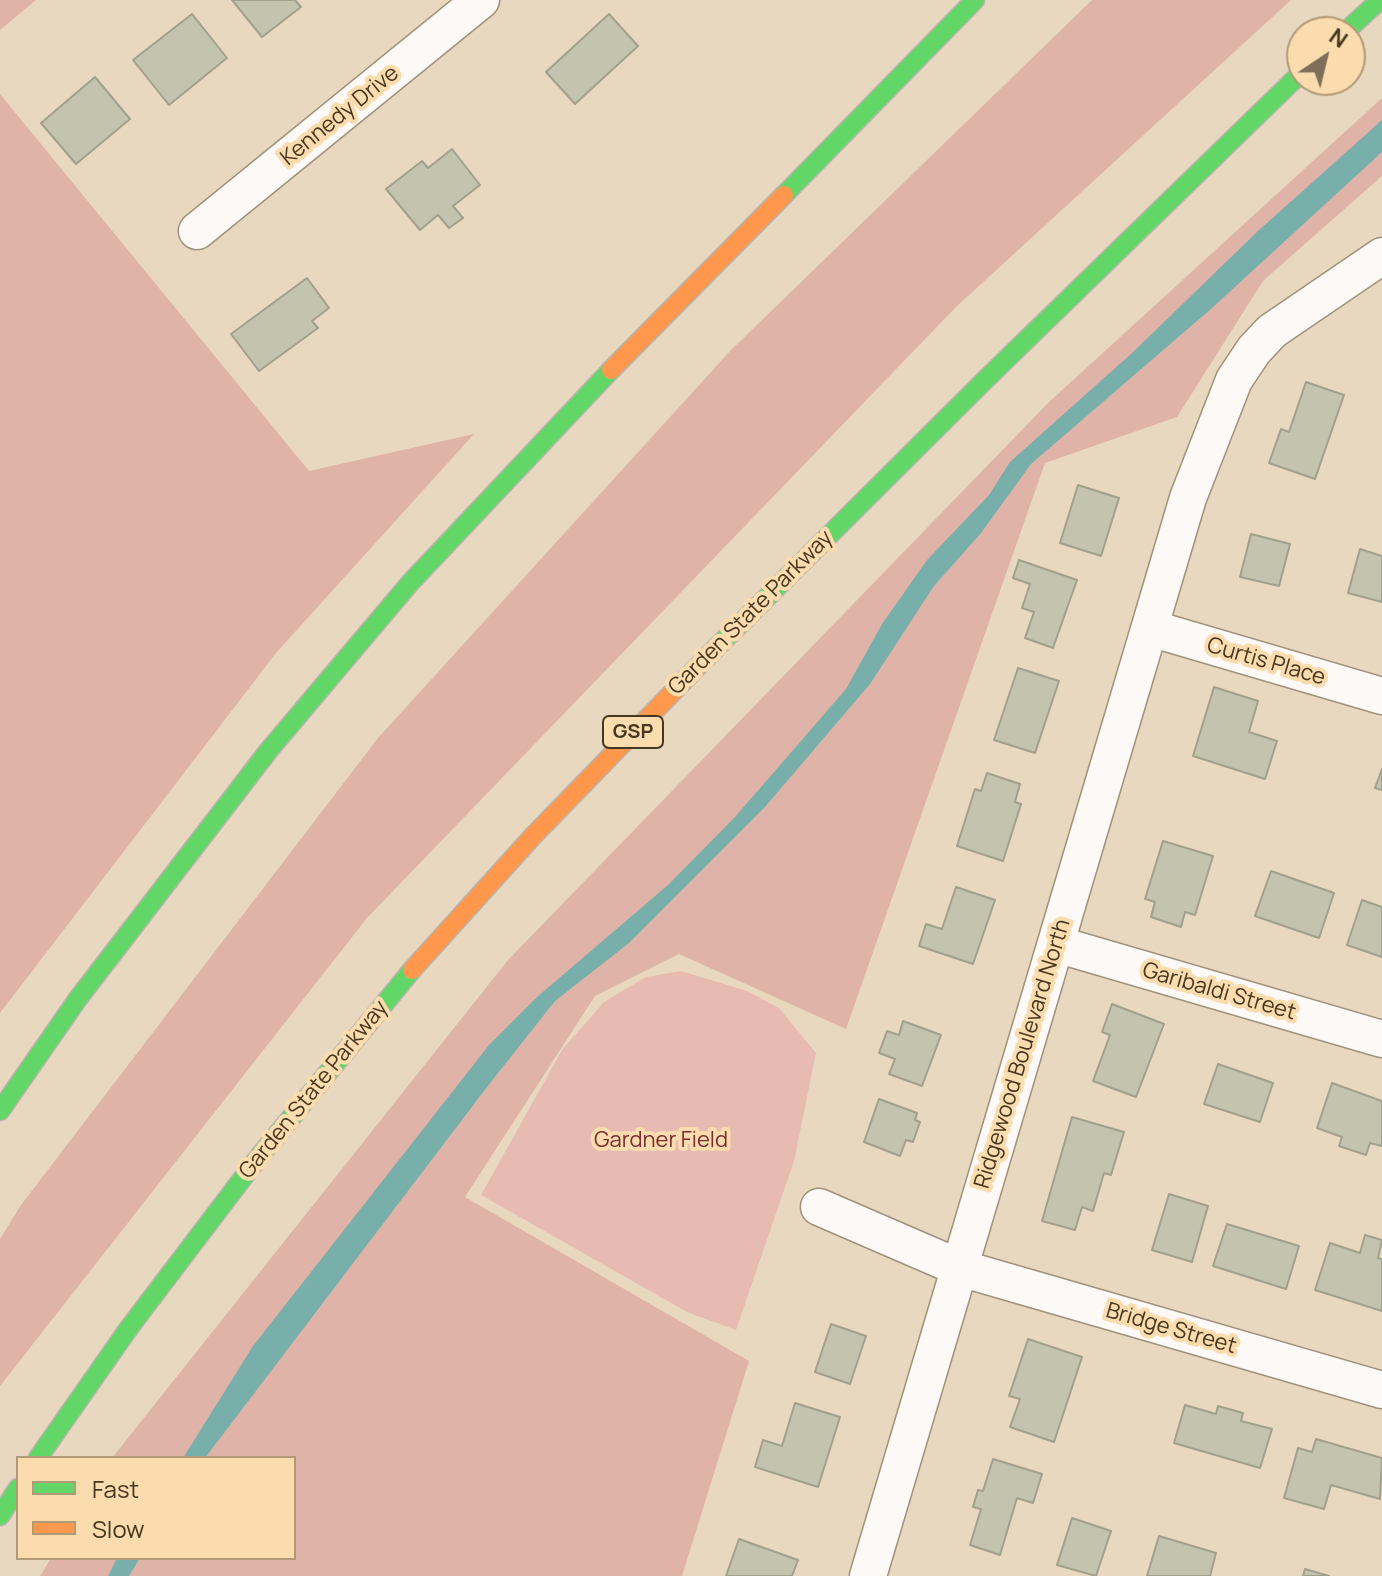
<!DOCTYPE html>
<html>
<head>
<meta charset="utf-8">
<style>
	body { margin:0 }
	#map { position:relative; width:1382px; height:1576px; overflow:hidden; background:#e9d8c0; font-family:Manrope,sans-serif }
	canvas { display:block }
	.legend { position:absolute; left:16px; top:1456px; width:280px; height:104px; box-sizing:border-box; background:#fadcaf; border:2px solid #b29a76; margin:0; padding:10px 14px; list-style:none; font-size:24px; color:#463720 }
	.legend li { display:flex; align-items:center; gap:16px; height:40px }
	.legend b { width:40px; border:2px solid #b29a76 }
	.north { position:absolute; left:1286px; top:16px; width:80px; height:80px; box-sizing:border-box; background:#fadcaf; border:2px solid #b29a76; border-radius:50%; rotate:35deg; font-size:22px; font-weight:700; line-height:32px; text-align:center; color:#463720 }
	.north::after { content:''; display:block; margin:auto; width:28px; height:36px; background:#7f6f58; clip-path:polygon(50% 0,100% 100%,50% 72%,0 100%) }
</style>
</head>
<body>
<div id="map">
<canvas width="1382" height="1576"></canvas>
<ul class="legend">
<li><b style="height:10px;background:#63d668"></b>Fast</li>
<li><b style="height:10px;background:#ff974d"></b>Slow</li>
</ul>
<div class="north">N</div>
</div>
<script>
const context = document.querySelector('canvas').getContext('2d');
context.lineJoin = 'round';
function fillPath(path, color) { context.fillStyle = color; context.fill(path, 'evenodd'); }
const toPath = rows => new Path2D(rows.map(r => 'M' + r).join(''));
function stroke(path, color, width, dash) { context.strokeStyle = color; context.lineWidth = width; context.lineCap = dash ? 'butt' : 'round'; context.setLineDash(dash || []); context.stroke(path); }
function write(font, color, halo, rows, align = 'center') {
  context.font = font + ' Manrope,sans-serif'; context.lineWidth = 8; context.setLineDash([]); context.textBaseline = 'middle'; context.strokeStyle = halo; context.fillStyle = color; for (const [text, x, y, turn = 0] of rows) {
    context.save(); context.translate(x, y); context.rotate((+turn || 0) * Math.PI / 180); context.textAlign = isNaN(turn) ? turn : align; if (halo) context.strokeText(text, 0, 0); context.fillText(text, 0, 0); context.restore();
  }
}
fillPath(toPath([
	[681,971,747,991,779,1008,816,1053,794,1161,736,1330,687,1312,481,1195,562,1050,604,1002,646,977]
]), '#e7bbb1');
fillPath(toPath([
	[0,0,36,0,0,30],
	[1092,0,1291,0,956,307,367,918,0,1386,0,1239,21,1205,378,738,731,350],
	[0,94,309,471,474,434,276,653,0,1013],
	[1382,98,1382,176,1263,281,1177,417,1045,463,846,1029,679,954,595,996,465,1197,749,1361,682,1576,40,1576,51,1558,294,1558,294,1458,112,1458,508,960,1049,402]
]), '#e0b3a9');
fillPath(toPath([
	[1382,120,1382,152,1212,308,1031,464,981,533,934,586,870,684,765,807,629,943,555,1001,487,1087,205,1458,183,1458,253,1346,489,1045,537,997,668,885,735,817,846,689,882,624,927,560,989,495,1010,462,1132,353,1258,231],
	[117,1558,140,1558,129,1576,108,1576]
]), '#79afaa');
const building = toPath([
	[232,0,295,0,301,7,262,37,232,0],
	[192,14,227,58,169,105,133,60,192,14],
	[609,14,638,46,575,104,546,72,609,14],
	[95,77,130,119,76,164,41,123,95,77],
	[452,149,480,185,453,206,463,218,449,228,438,215,420,230,386,189,422,161,428,168,452,149],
	[307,278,329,308,312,321,318,328,259,371,231,334,307,278],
	[1306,382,1344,395,1315,479,1269,463,1281,429,1289,432,1306,382],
	[1078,485,1119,498,1101,556,1060,543,1078,485],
	[1251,534,1290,544,1279,586,1240,577,1251,534],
	[1360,549,1382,556,1382,602,1348,593,1360,549],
	[1019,560,1077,580,1053,648,1025,638,1034,612,1022,608,1030,584,1013,578,1019,560],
	[1018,668,1059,681,1035,753,994,740,1018,668],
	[1214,687,1258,701,1249,732,1277,741,1265,779,1193,756,1214,687],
	[1382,769,1382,790,1375,788,1382,769],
	[987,773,1020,784,1015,802,1021,804,1003,861,957,846,975,789,981,791,987,773],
	[1163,841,1213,856,1195,915,1185,912,1181,927,1151,917,1155,902,1145,899,1163,841],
	[1271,871,1334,893,1319,938,1255,916,1271,871],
	[956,887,995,900,973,964,919,946,926,924,942,929,956,887],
	[1362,900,1382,907,1382,957,1347,945,1362,900],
	[1112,1004,1164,1024,1136,1097,1093,1081,1110,1035,1102,1032,1112,1004],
	[903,1021,941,1035,922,1086,889,1074,895,1059,879,1053,887,1031,899,1035,903,1021],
	[1218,1064,1273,1083,1260,1122,1204,1104,1218,1064],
	[1332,1083,1382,1101,1382,1146,1370,1143,1366,1155,1339,1146,1342,1137,1317,1128,1332,1083],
	[879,1099,917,1113,915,1120,920,1122,913,1142,906,1140,900,1156,864,1142,879,1099],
	[1072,1117,1124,1132,1111,1175,1104,1173,1093,1211,1082,1207,1075,1230,1042,1221,1072,1117],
	[1169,1194,1208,1206,1192,1262,1152,1250,1169,1194],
	[1227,1224,1299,1246,1286,1289,1213,1266,1227,1224],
	[1365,1235,1382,1240,1378,1258,1382,1259,1382,1311,1315,1290,1330,1243,1360,1253,1365,1235],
	[831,1324,866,1336,850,1384,815,1372,831,1324],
	[1028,1339,1082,1357,1054,1442,1010,1427,1020,1399,1009,1396,1028,1339],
	[795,1403,840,1417,818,1487,755,1467,763,1440,782,1446,795,1403],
	[1185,1405,1216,1414,1218,1406,1243,1413,1241,1421,1272,1429,1260,1468,1174,1443,1185,1405],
	[1316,1439,1382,1458,1380,1499,1331,1485,1324,1509,1284,1498,1298,1448,1312,1452,1316,1439],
	[993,1459,1042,1474,1033,1503,1017,1498,1000,1555,970,1545,981,1509,973,1507,978,1490,983,1491,993,1459],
	[1072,1518,1111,1531,1096,1576,1057,1565,1072,1518],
	[1159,1536,1216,1553,1210,1576,1147,1576,1159,1536],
	[739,1539,798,1560,792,1576,726,1576,739,1539],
	[1305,1569,1329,1576,1303,1576,1305,1569]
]);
fillPath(building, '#c4c4ae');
stroke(building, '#a1a08c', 2);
const street = toPath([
	[197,231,481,0],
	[1150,628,1382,696],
	[1056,944,1382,1039],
	[819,1207,960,1268,1382,1390],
	[868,1576,1188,498,1234,380,1254,350,1272,331,1382,256]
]);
const fast = toPath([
	[1345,32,1380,0],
	[784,195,975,0],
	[707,657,985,380,1302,72],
	[0,1111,77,1000,269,750,410,583,611,370],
	[38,1458,129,1328,258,1158,412,970],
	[0,1516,18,1488]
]);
const slow = toPath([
	[611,370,784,195],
	[412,970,533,836,707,657]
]);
stroke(street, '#9f927c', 39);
stroke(fast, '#b8b4ad', 21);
stroke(slow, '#b8b4ad', 21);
stroke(street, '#fcf9f6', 36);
stroke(fast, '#63d668', 18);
stroke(slow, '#ff974d', 18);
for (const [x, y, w] of [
	[633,732,60]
]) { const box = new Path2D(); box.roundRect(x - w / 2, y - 16, w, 32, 6); context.fillStyle = '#fadcaf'; context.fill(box); stroke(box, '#463720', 2); }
write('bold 20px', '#463720', null, [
	["GSP",633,732]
]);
write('22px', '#463720', '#fadcaf', [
	["Kennedy Drive",340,116,-39],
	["Garden State Parkway",751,613,-45],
	["Curtis Place",1266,662,16],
	["Garibaldi Street",1219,992,16],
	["Ridgewood Boulevard North",1023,1054,-73],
	["Garden State Parkway",314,1090,-51],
	["Bridge Street",1171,1329,16]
]);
write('22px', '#7b2b32', '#fadcaf', [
	["Gardner Field",661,1141]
]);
</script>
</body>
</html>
